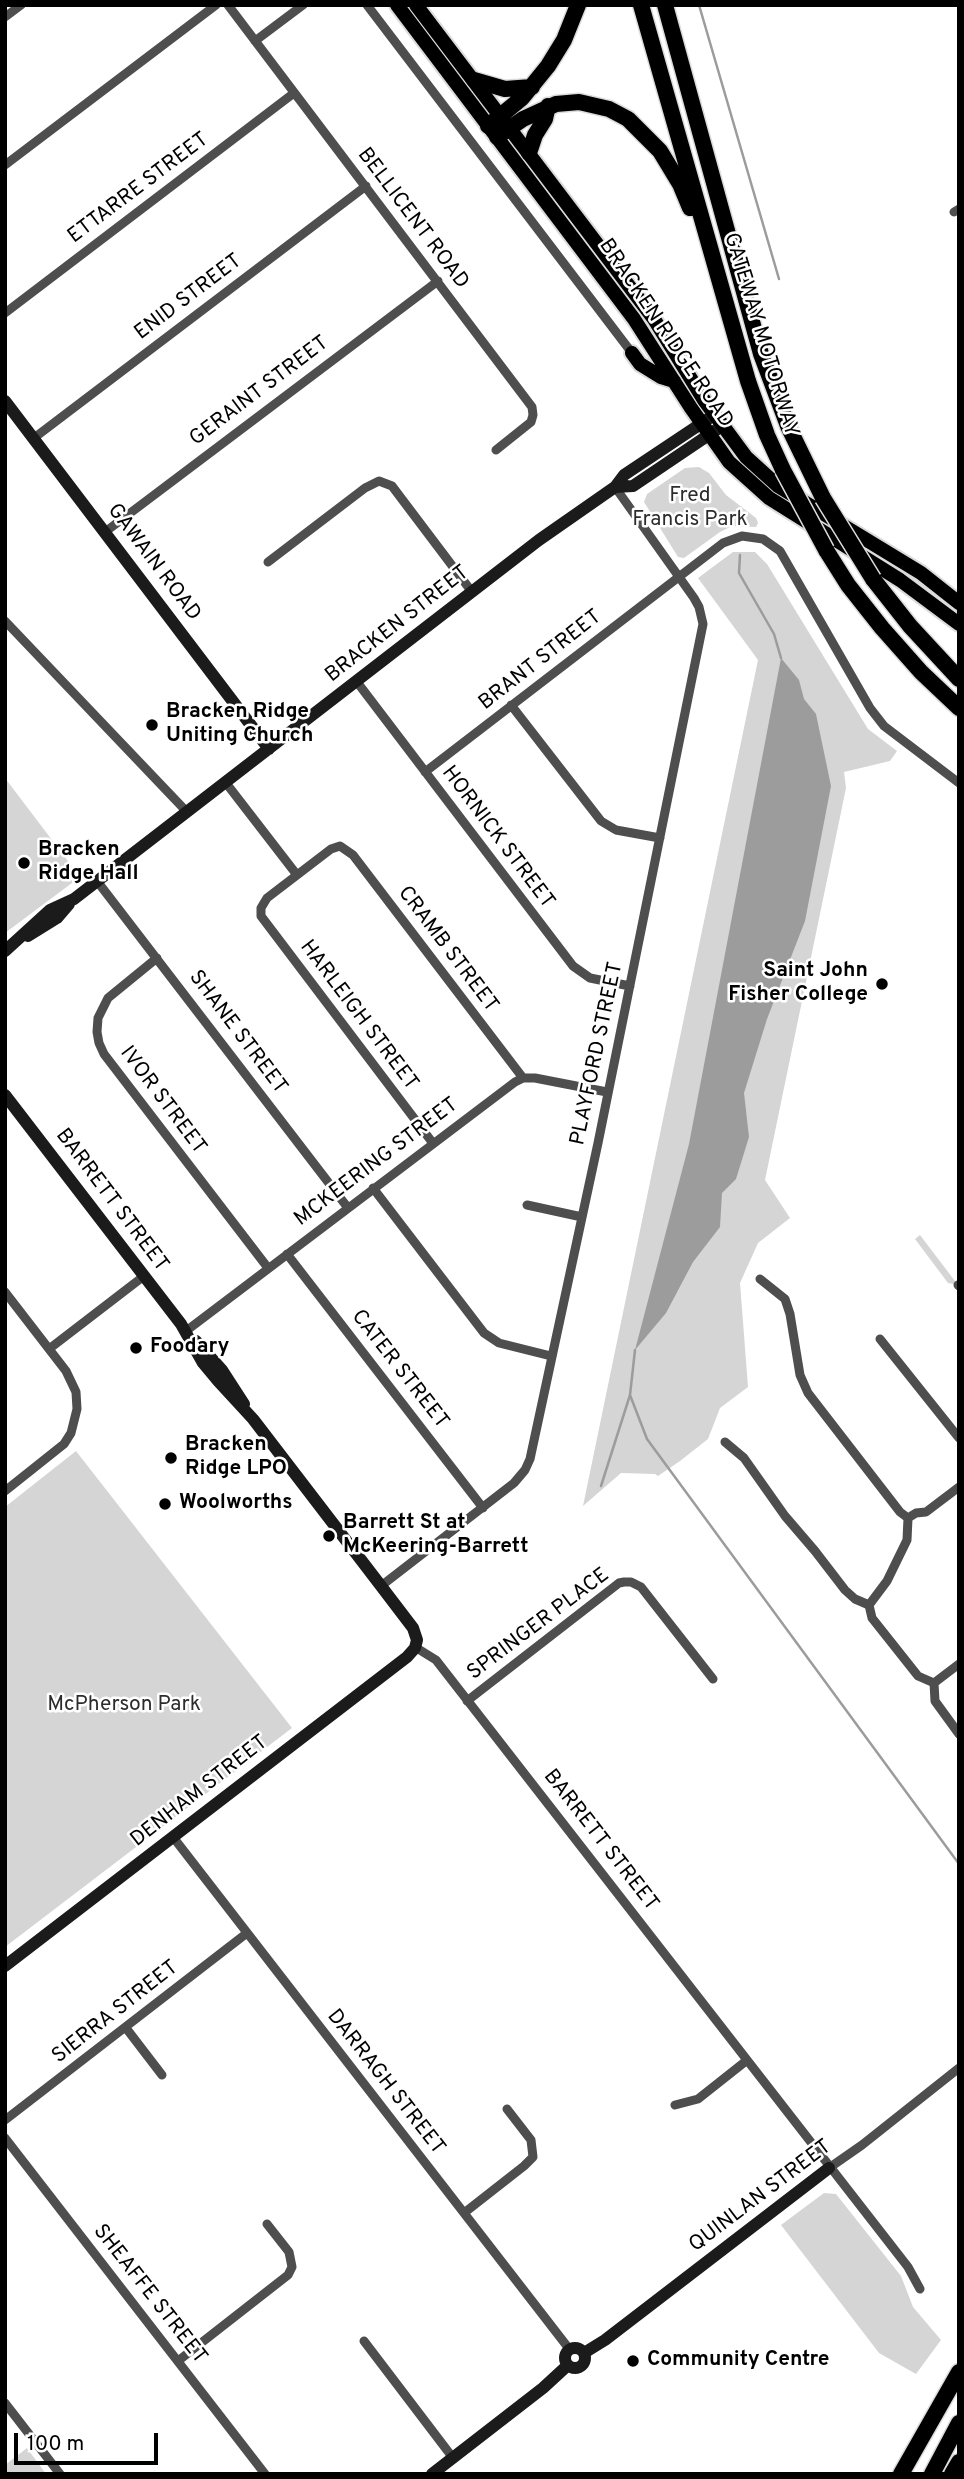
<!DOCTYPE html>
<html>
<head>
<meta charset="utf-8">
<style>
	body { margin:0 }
	#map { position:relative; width:964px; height:2479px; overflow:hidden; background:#fff; font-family:Overpass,sans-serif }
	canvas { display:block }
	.frame { position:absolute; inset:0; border:7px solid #000; pointer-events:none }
	.scale { position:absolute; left:14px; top:2433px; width:144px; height:32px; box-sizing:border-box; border:4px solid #000; border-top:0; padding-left:9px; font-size:21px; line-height:24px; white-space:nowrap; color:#000; -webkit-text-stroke:5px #fff; paint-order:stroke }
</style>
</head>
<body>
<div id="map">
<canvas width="964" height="2479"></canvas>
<div class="frame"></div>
<div class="scale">100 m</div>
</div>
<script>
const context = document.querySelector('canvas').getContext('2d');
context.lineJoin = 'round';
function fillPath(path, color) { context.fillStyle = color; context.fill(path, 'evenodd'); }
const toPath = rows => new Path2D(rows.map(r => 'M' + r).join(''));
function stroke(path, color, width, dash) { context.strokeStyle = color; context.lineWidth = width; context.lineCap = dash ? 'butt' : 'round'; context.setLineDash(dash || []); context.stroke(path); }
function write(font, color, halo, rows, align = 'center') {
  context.font = font + ' Overpass,sans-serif'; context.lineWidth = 5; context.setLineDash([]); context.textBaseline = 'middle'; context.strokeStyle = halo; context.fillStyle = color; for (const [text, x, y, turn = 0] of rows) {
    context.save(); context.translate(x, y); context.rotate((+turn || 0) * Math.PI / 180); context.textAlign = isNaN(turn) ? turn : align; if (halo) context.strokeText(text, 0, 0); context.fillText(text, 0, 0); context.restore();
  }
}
fillPath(toPath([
	[699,467,709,473,726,495,756,518,758,523,756,527,732,526,720,532,684,558,678,557,644,502,647,494,685,468],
	[733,552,755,552,767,564,868,729,897,751,890,761,844,772,846,788,765,1180,790,1218,758,1243,740,1283,748,1387,720,1408,708,1439,680,1461,658,1476,655,1474,621,1473,583,1506,758,660,698,578],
	[5,778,80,877,5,933],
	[920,1235,958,1285,948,1283,915,1239],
	[76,1451,292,1728,5,1947,5,1507],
	[824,2193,836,2194,901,2276,913,2307,941,2340,916,2374,879,2353,781,2225],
	[27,2448,46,2474,5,2474,5,2465]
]), '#d5d5d5');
fillPath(toPath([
	[781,658,799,680,804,699,816,714,831,786,805,921,767,1019,744,1093,749,1137,736,1179,722,1193,720,1227,693,1262,666,1313,635,1350,689,1144]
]), '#9c9c9c');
stroke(toPath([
	[699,5,779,279],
	[740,555,739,573,774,634,781,658],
	[630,1395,647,1439,959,1864],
	[601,1486,630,1395,635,1350]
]), '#9c9c9c', 2.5);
const primary = toPath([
	[397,5,634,319,691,408,729,462,769,498,900,580,959,624],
	[416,5,654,319,704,400,746,457,778,486,921,573,959,603],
	[632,353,640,364,661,377,674,381]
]);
const highway = toPath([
	[641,5,748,381,767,435,783,470],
	[665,5,761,354,788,426,823,498],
	[474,80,505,89,532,87],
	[488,126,522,98,548,66,564,40,578,5],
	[497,137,523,119,556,104,579,102,609,109,628,119,660,151,680,184,690,208],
	[529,153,535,135,545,119,548,106],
	[826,550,848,585,882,628,921,672,959,708],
	[873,579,910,626,959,679],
	[901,2474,959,2372],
	[932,2474,959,2423],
	[952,2474,959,2462]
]);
stroke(primary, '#dbdbdb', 18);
stroke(highway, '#dbdbdb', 19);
stroke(toPath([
	[228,5,532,407,533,415,531,422,496,450],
	[367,5,632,353],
	[5,17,21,5],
	[255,41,303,5],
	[5,165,216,5],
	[954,212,959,209],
	[5,313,294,93],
	[34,438,366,186],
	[105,532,438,281],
	[268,562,365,488,379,481,392,486,472,592],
	[5,621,187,812],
	[357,682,573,966,590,978,630,986],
	[511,705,601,821,616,830,660,838],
	[425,772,723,543,742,536,763,539,780,551,870,708,884,726,959,783],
	[226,783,297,875],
	[97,881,348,1208],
	[157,958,108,998,98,1018,97,1032,99,1043,104,1054,268,1268],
	[432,1142,261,916,261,908,267,898,331,849,340,846,353,855,523,1078],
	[373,1188,484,1333,499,1343,551,1356],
	[527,1205,582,1217],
	[287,1254,483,1508],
	[760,1279,785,1299,790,1314,800,1375,808,1393,900,1512,908,1518],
	[958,1285,959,1286],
	[5,1292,66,1371,76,1392,77,1409,71,1433,64,1444,5,1491],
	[186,1331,515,1082,523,1078,535,1078,607,1092],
	[880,1339,959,1438],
	[49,1349,144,1276],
	[725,1442,744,1458,785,1516,815,1551,845,1590,855,1599,869,1605],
	[381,1586,514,1483,525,1470,530,1459,598,1143,703,624,699,607,694,598,615,487],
	[415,1647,436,1660,908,2267,920,2289],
	[934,1683,918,1676,872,1618,869,1605,887,1581,907,1540,908,1518,916,1513,926,1512,959,1487],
	[934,1683,935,1701,959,1734],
	[934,1683,959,1664],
	[467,1701,619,1583,624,1582,631,1582,641,1587,713,1679],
	[173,1837,570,2350],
	[126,2028,162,2075],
	[675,2105,698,2099,746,2061],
	[5,2120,247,1933],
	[5,2138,265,2474],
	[829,2168,862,2145,959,2068],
	[464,2213,524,2166,533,2157,531,2140,507,2109],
	[364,2341,453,2458],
	[178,2361,288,2275,292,2267,289,2252,267,2224],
	[5,2403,60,2474]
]), '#4e4e4e', 9);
stroke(toPath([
	[5,401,269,749],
	[615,487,633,486,722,426],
	[28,936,57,918,69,904],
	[5,951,50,910,74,899,539,540,615,487,624,475,714,415],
	[5,1095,181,1324,203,1363,218,1381,253,1419,381,1586,413,1628,417,1640,415,1648,407,1657,5,1966],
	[196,1341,222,1370,244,1404],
	'565 2358a10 10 0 1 1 20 0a10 10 0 1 1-20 0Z',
	[584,2353,605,2340,829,2168],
	[432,2474,543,2388,568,2365]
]), '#1b1b1b', 12);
stroke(primary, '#000', 14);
stroke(highway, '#000', 16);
const highwayBridge = toPath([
	[783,470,826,550],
	[823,498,873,579]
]);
stroke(highwayBridge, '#dbdbdb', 19, []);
stroke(highwayBridge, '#000', 16);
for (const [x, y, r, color] of [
	[152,725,7,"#000"],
	[24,863,7,"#000"],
	[882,984,7,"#000"],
	[136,1348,7,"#000"],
	[171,1458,7,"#000"],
	[165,1504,7,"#000"],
	[329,1536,7,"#000"],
	[633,2361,7,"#000"]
]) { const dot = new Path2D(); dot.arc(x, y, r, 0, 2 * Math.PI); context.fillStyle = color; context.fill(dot); stroke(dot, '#fff', 2.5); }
write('21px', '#000', '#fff', [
	["ETTARRE STREET",139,189,-37],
	["BELLICENT ROAD",412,219,53],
	["ENID STREET",189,298,-37],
	["BRACKEN RIDGE ROAD",665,334,56],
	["GATEWAY MOTORWAY",760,335,73],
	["GERAINT STREET",260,392,-37],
	["GAWAIN ROAD",153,563,53],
	["BRACKEN STREET",398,625,-38],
	["BRANT STREET",541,661,-38],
	["HORNICK STREET",497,838,53],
	["CRAMB STREET",447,950,53],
	["HARLEIGH STREET",358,1016,53],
	["SHANE STREET",237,1033,53],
	["PLAYFORD STREET",598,1054,-78],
	["IVOR STREET",162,1101,53],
	["MCKEERING STREET",377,1163,-37],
	["BARRETT STREET",111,1201,53],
	["CATER STREET",399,1370,52],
	["SPRINGER PLACE",539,1625,-37],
	["DENHAM STREET",200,1792,-38],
	["BARRETT STREET",600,1841,52],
	["SIERRA STREET",116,2013,-38],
	["DARRAGH STREET",385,2083,52],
	["QUINLAN STREET",761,2197,-37],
	["SHEAFFE STREET",149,2295,52]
]);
write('21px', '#2c2c2c', '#fff', [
	["Fred",690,497],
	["Francis Park",690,521],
	["McPherson Park",124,1706]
]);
write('bold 21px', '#000', '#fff', [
	["Bracken Ridge",166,713],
	["Uniting Church",166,737],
	["Bracken",38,851],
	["Ridge Hall",38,875],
	["Saint John",868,972,"right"],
	["Fisher College",868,996,"right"],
	["Foodary",150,1348],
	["Bracken",185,1446],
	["Ridge LPO",185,1470],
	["Woolworths",179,1504],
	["Barrett St at",343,1524],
	["McKeering-Barrett",343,1548],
	["Community Centre",647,2361]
], 'left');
</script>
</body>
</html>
